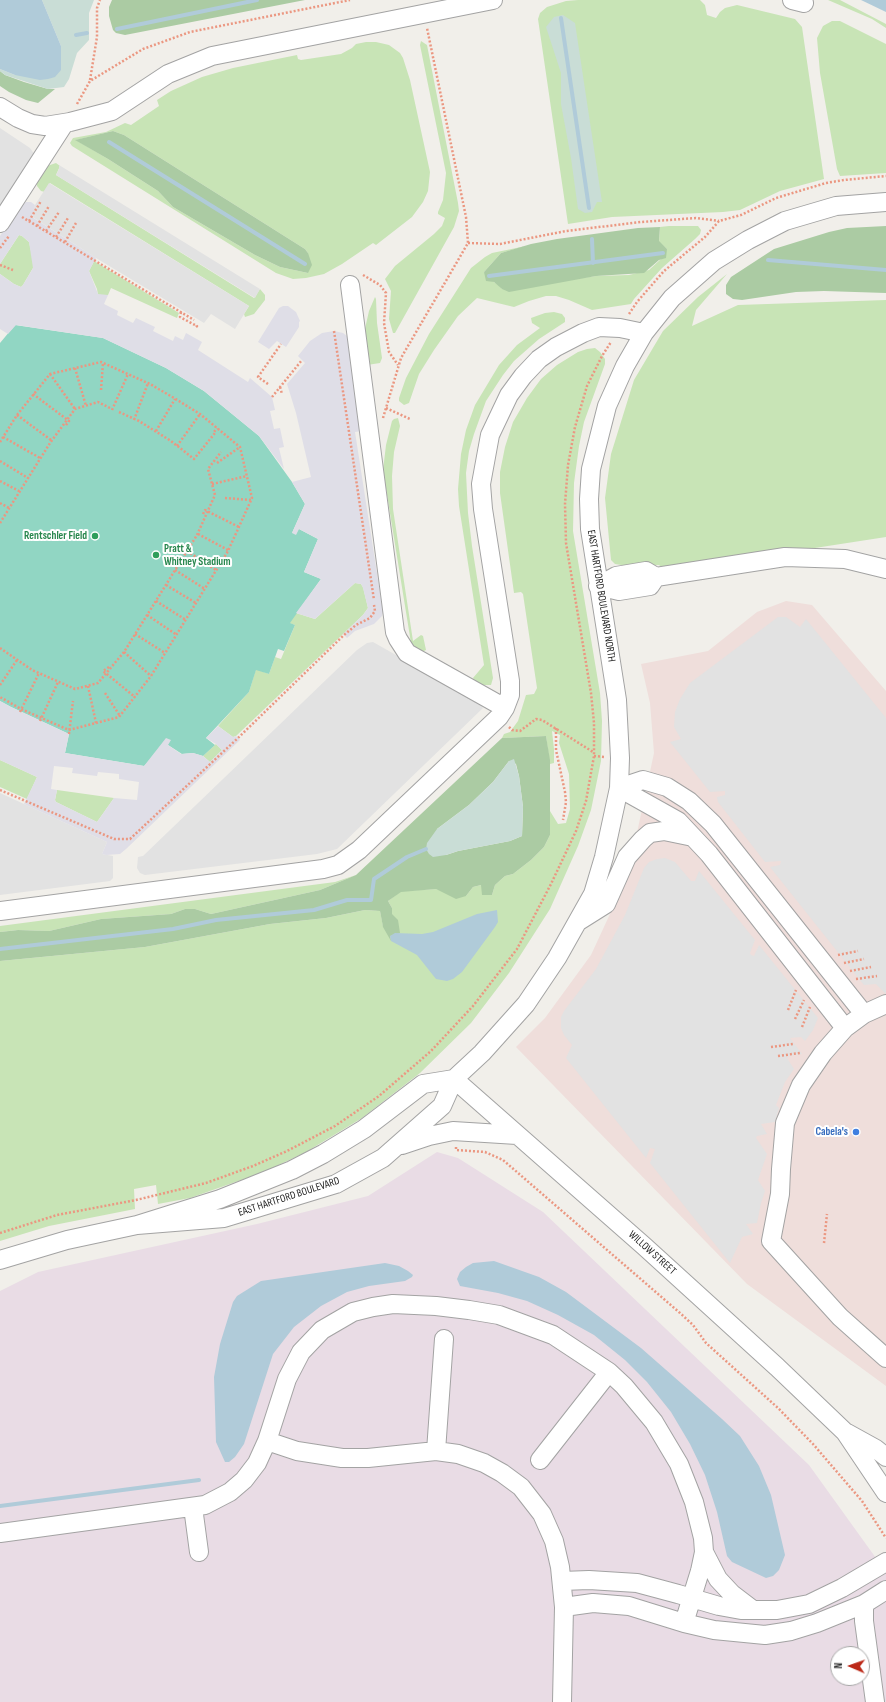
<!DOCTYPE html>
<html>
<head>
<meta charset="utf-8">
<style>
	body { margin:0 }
	#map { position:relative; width:886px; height:1702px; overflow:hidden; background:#f1efea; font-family:"Sofia Sans Condensed",sans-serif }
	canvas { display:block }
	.north { position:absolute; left:830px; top:1646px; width:40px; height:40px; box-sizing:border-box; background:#fff; border:1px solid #a7a7a7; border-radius:50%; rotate:272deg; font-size:11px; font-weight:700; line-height:16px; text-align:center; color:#222 }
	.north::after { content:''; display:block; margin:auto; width:14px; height:18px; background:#bc2918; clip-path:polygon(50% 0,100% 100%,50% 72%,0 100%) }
</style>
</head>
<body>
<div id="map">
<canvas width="886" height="1702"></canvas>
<div class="north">N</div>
</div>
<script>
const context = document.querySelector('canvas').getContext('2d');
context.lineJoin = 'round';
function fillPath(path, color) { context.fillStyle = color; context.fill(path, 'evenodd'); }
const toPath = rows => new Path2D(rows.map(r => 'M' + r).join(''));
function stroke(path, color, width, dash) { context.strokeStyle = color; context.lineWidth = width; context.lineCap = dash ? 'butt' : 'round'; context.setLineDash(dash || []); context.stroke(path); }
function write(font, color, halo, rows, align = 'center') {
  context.font = font + ' "Sofia Sans Condensed",sans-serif'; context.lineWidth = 4; context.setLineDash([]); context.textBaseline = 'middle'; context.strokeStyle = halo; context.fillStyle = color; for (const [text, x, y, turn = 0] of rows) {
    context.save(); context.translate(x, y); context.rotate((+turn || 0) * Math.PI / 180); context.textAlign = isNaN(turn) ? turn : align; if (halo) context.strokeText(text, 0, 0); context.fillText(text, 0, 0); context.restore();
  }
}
fillPath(toPath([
	[786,601,812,605,886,691,886,1386,747,1284,516,1047,545,1018,591,955,628,875,654,753,650,703,641,664,708,651,757,612]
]), '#efdedb');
fillPath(toPath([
	[437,1152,458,1158,543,1212,809,1465,886,1572,886,1702,0,1702,0,1291,38,1272,257,1224,368,1196],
	[838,1654,862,1654,862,1678,838,1678]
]), '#e9dce5');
fillPath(toPath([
	[578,0,700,0,705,5,707,15,716,18,720,12,725,8,737,5,795,19,802,27,824,179,780,191,740,210,723,212,612,217,568,224,538,19,540,13,547,7,566,1],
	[828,0,840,0,886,24,886,28,872,19],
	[832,21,840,21,886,44,886,173,840,176,837,169,820,73,817,38,823,26],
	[421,41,427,45,458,203,459,211,454,227,395,333,393,333,389,319,391,291,385,279,395,266,434,234,442,226,445,218,438,214,438,212,443,200,446,173,420,45],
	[366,42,376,42,389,45,400,53,403,58,410,80,430,172,428,191,423,202,412,217,376,245,373,243,342,264,324,274,306,278,293,279,276,273,72,146,70,143,73,138,106,132,125,123,131,125,159,106,157,100,171,91,202,77,233,68,297,55,298,59,301,60,341,54,352,48,356,44],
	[113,131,124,135,305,249,308,253,308,273,280,267,255,255,173,207,158,191,108,159,76,140],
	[56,163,60,166,56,175,254,298,260,289,265,295,265,300,254,314,245,317,244,314,249,306,50,183,45,192,41,191,37,186,37,181,47,166],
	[669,226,698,226,701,230,700,234,695,239,662,268,634,299,631,304,592,310,569,300,556,296,546,296,529,301,514,307,477,298,458,316,434,350,419,374,409,403,404,405,399,401,399,398,406,378,429,334,471,268,485,257,492,253,526,246,501,253,484,272,492,281,499,285,502,289,596,276,629,275,649,270,662,258,667,249,659,242,660,227],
	[19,235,22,236,29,242,34,264,33,268,23,285,21,287,14,284,0,274,0,264],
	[94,261,179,313,177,318,111,288,108,295,98,295,97,289,89,271],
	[727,274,696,310,692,326,738,305,886,300,886,537,666,571,659,565,628,566,615,564,611,560,605,498,611,454,634,380,663,331,698,297],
	[375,297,376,299,377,323,382,358,380,363,367,365,364,333,369,311],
	[554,312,562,314,565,318,565,322,539,339,514,361,503,375,486,401,474,434,469,451,466,473,468,513,472,546,493,678,491,685,481,685,475,682,473,678,484,665,459,506,458,489,461,454,466,430,475,405,499,365,517,345,540,328,532,323,531,318,545,313],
	[595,348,600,352,605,359,605,364,584,422,579,446,574,483,573,531,600,693,602,721,601,761,591,810,578,846,550,909,509,973,471,1023,420,1073,362,1118,306,1152,264,1172,190,1198,158,1204,156,1185,134,1189,135,1209,49,1226,0,1241,0,961,145,947,270,924,326,918,365,910,380,911,383,926,391,914,392,908,388,901,401,891,436,889,466,896,473,887,481,885,492,895,495,885,505,876,513,874,531,860,544,847,550,835,550,811,558,824,566,823,570,809,569,774,559,743,560,735,552,731,554,749,554,763,550,764,546,736,502,738,504,734,510,732,518,721,526,695,534,694,537,688,523,594,521,592,514,593,500,493,500,472,505,447,513,422,527,398,541,379,557,365,578,352,587,349],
	[398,418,400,426,394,452,392,476,393,509,413,641,421,635,423,636,426,650,422,652,413,646,411,643,383,470,386,445,392,421,394,419],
	[355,583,361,584,363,587,368,608,363,615,236,736,233,737,218,726,249,692,256,669,269,674,275,657,281,659,295,625,289,623,296,613,315,619],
	[216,744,222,750,210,762,203,756],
	[0,760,37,777,27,799,0,787],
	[57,790,114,798,97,822,56,802,55,800],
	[356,875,320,890,211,914,195,909,185,909,171,914,101,919,49,931,18,930,0,932,0,926,335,882]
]), '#c8e4b6');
fillPath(toPath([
	[112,0,305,0,125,35,116,33,113,30,109,16,109,7],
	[0,71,5,75,24,82,48,89,55,89,38,103,26,100,9,92,0,86],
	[113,131,124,135,305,249,308,253,312,265,308,273,280,267,255,255,173,207,158,191,108,159,75,140],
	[886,226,886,293,824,291,796,292,742,300,733,299,726,294,726,285,731,277,774,249,829,232,847,228],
	[660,227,659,241,667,249,666,258,659,260,644,273,596,276,509,292,502,289,494,282,486,281,484,272,501,253,531,244,557,239,638,228],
	[546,736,550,760,550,835,544,847,531,860,513,874,505,876,495,885,492,895,482,895,481,885,473,887,466,896,456,899,436,889,401,892,388,901,392,908,392,914,398,920,400,933,390,936,391,941,383,927,380,911,365,910,326,918,270,924,145,947,0,961,0,932,18,930,49,931,101,919,171,914,185,909,195,909,211,914,320,890,356,875,502,738],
	[509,761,516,764,519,776,523,807,522,836,510,841,458,851,446,855,437,829,469,805,493,782]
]), '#abcba3');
fillPath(toPath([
	[42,0,94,0,89,13,89,40,77,53,69,79,64,87,48,89,5,75,0,71,0,69,15,75,61,46],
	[563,15,575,23,602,202,597,202,592,212,585,213,578,209,571,158,561,104,561,73,546,27,554,17],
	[514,759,519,776,523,807,522,836,510,841,458,851,446,855,433,857,429,854,426,849,427,843,437,829,469,805,493,782,509,761]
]), '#c9ddd6');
fillPath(toPath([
	[15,325,103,338,166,368,204,391,259,436,292,482,305,504,292,533,299,529,318,539,304,572,321,579,290,623,295,625,284,651,278,649,269,674,256,670,249,692,206,738,215,745,203,756,193,753,182,754,168,745,144,766,65,753,69,734,11,707,0,701,0,343]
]), '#91d6c3');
fillPath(toPath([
	[0,128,30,148,35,155,0,210],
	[59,165,260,289,255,298,56,175,59,169],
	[49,183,249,306,235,329,211,314,204,323,96,258,31,216,35,205],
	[778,617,786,617,800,627,806,619,886,718,886,994,876,984,864,985,770,867,780,865,781,861,765,862,718,802,717,797,725,795,725,791,710,792,670,742,681,739,674,727,675,712,680,699,690,683],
	[373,642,479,702,483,708,337,849,317,854,145,875,140,873,137,868,138,857,143,856,357,650,367,643],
	[0,793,107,842,102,854,113,856,113,878,110,881,0,895],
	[665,858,675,862,691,881,695,881,699,871,755,940,750,953,751,955,754,956,759,945,818,1018,813,1030,805,1041,801,1037,790,1038,802,1054,789,1056,787,1058,794,1069,785,1082,776,1105,779,1108,775,1122,761,1124,767,1134,757,1136,756,1138,767,1154,758,1180,765,1191,761,1203,757,1223,746,1224,753,1234,742,1237,730,1263,650,1163,655,1149,650,1148,646,1158,566,1058,572,1045,564,1035,561,1028,561,1017,564,1011,596,969,625,915,644,868,649,862,657,859]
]), '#e2e2e2');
fillPath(toPath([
	[26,202,31,202,35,205,32,217,96,258,89,271,98,294,108,295,104,304,118,311,117,315,133,323,136,318,155,327,153,331,173,341,175,336,183,340,186,333,202,342,198,350,248,382,250,378,272,397,275,410,270,411,274,429,280,428,284,447,279,448,284,469,259,436,204,391,166,368,103,338,16,325,8,334,0,329,0,274,14,284,21,287,23,285,33,268,29,242,22,236,19,235,0,264,0,236,19,208],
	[283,306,288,306,296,312,300,321,299,322,299,327,286,347,277,341,269,349,258,342,279,308],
	[334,331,343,333,347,336,362,431,355,432,383,612,382,616,374,624,355,631,347,638,343,634,363,615,368,608,363,588,361,584,355,583,315,619,296,613,321,579,304,572,318,539,299,529,296,535,292,533,305,504,292,482,311,477,296,413,287,384,305,363,298,356,310,341,322,333],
	[0,701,11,707,69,734,65,753,144,766,166,738,171,740,168,745,181,754,193,753,203,756,210,762,222,750,216,744,206,738,218,726,233,737,236,736,240,740,126,849,120,854,106,855,102,854,107,842,24,804,37,777,0,760],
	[54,766,73,768,72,773,97,776,98,772,119,774,119,779,139,782,137,800,114,798,97,822,56,802,55,800,57,790,51,789]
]), '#dfdee7');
fillPath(toPath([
	[0,0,42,0,61,46,61,70,55,77,48,79,40,80,15,75,0,69],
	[861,0,886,0,886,12],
	[497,910,498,922,495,927,462,972,453,979,447,981,436,979,417,955,391,941,390,936,395,933,422,934,433,932,477,914],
	[494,1261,539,1277,566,1292,641,1348,722,1419,740,1436,759,1466,771,1495,785,1555,779,1570,773,1576,766,1578,732,1562,727,1556,717,1512,705,1475,690,1444,671,1412,647,1382,625,1360,594,1335,558,1315,527,1301,498,1293,460,1286,457,1279,460,1272,466,1267,473,1263],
	[385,1263,399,1266,408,1271,413,1275,412,1277,405,1281,369,1286,347,1292,321,1306,294,1327,273,1354,244,1444,235,1457,229,1462,225,1462,216,1442,214,1377,220,1344,233,1302,237,1296,261,1281]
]), '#b0cbd9');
stroke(toPath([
	[561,18,589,208],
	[117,29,257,0],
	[76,35,87,33],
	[109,142,305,264],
	[592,239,593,263],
	[768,260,886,270],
	[489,276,663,253],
	[0,949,173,929,216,920,314,910,347,900,371,900,374,879,407,857,426,849],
	[0,1506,199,1480]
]), '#b0cbd9', 4);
const minor = toPath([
	[792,0,804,3],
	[0,107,18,118,32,124,45,126,70,122,112,111,168,74,212,56,493,0],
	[0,223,64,124],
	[350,285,395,632,398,639,407,653,505,708],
	[598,586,616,576,646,571,656,577,785,557,845,559,886,569],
	[598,586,619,591,650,586,656,577],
	[619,788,643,780,667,787,689,801,713,824,864,1014],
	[619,788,678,821,709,854,845,1028],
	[0,911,323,869,338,865,359,850,499,717,505,708,510,695,510,681,483,509,481,484,490,435,509,395,523,376,539,359,556,347,583,333,599,327,620,328,644,333],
	[579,921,606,904,627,857,643,839,650,833,664,831,693,837],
	[886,1004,864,1014,845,1028,823,1053,801,1085,785,1123,781,1169,780,1194,771,1241,840,1317,886,1358],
	[454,1079,644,1246,777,1367,845,1432,886,1493],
	[402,1145,429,1136,453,1131,517,1135],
	[137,1225,224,1218,336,1184,383,1158,442,1106,454,1079,482,1053,526,1004,557,958,593,894,604,857,619,788,620,758,617,700,590,529,589,499,591,469,607,406,625,366,644,333,672,298,714,261,748,240,785,221,836,206,886,202],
	[0,1260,67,1240,137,1225,220,1199,292,1170,323,1154,364,1129,423,1084,454,1079],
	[847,1433,876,1449,886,1457],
	[267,1441,287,1379,301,1352,322,1330,353,1312,373,1307,393,1304,436,1306,469,1310,499,1315,553,1335,609,1372,624,1386,654,1422,679,1464,694,1502,703,1538,704,1552,700,1571,684,1623],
	[436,1451,444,1339],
	[540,1460,609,1372],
	[193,1507,199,1552],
	[0,1533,205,1505,230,1492,244,1480,257,1463,267,1441,297,1451,342,1458,368,1458,436,1451,458,1454,484,1463,502,1473,521,1487,542,1514,554,1541,560,1567,564,1607,562,1702],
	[704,1552,718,1579,732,1594,753,1610],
	[562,1581,589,1580,637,1583,678,1594,719,1606,741,1610,777,1610,809,1604,842,1588,886,1562],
	[864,1604,864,1621,875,1702],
	[564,1607,593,1603,629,1606,684,1623,714,1630,765,1635,791,1631,817,1623,864,1604,886,1590]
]);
stroke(minor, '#a3a3a3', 20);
stroke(toPath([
	[90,80,97,37,97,8,100,0],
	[77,104,90,81,143,49,190,32,350,0],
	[22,217,194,320],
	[29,221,41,201],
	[37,226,49,206],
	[46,231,59,212],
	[56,237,68,218],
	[65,242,76,223],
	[468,243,500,244,566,231,641,222,696,218,719,221],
	[0,248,9,236],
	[0,265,13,270],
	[363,275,380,285,386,293,384,323,389,352,398,365],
	[181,312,180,317,193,324,197,326,196,327],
	[629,314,637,302,664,271,705,237,719,221,741,215,776,198,826,183,844,180,886,176],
	[334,331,374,600],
	[75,368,86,406],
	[50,374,75,409],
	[268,384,258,377,281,344],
	[280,387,282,394],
	[101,390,103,363],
	[33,394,69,421,66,425],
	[272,397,302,360],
	[386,408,410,419],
	[112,410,128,374],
	[119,412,139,421,171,441,194,459,215,433,214,432,217,428],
	[17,415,51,440],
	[383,418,401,358,468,243,466,217,427,28],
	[134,420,148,383],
	[156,431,175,399],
	[3,437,40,458],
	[0,442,17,415,50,374,101,362,150,384,174,398,200,414,240,447,252,498,228,551,151,676,119,717,69,730,21,709,0,697],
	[177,446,200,414],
	[0,461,28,478],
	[217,463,240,447],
	[0,481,19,491],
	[212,484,247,476],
	[225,498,251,500],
	[0,503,9,508],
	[203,514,205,510,239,527],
	[0,523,50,443,75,409,98,402,112,409],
	[198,534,228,550],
	[187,551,216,570],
	[175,570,205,589],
	[166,585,196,603],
	[156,601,186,620],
	[147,615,177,635],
	[135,634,165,653],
	[0,648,32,670,75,689,98,683,124,652,197,535,215,495,208,469,221,452],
	[124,652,151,676],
	[109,667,103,671,135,697],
	[0,685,17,660],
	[88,686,96,723],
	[105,693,120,716],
	[20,712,39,673],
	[40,721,58,682],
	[509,727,512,730,520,731,536,719,542,720,593,752],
	[556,728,556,750,565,792,566,802,563,820],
	[69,734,73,701],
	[594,756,605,757],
	[0,790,114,839,130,839,238,738,344,635,356,625,370,618,375,611,374,605],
	[838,955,858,951],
	[844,963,864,959],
	[850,971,871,967],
	[856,979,877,976],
	[788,1010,796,990],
	[795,1019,804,1000],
	[802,1027,810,1007],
	[771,1047,793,1044],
	[778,1056,800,1053],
	[456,1147,456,1150,485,1152,503,1160,680,1313,693,1325,706,1343,778,1408,813,1444,862,1501,886,1538],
	[0,1233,57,1215,136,1200,206,1183,253,1166,287,1151,335,1126,379,1096,431,1051,473,1006,517,949,551,884,576,831,586,801,594,756,594,723,591,693,566,543,565,504,568,465,575,427,587,386,602,356,611,342],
	[824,1243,827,1214]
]), '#eb9781', 2.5, [2, 2]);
stroke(minor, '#fff', 18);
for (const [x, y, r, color] of [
	[95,536,4,"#2e9e5b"],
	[156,555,4,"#2e9e5b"],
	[856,1132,4,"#3f7fe0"]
]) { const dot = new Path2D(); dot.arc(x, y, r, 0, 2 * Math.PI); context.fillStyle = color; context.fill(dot); stroke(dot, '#fff', 1.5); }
write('bold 11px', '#27864d', '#fff', [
	["Rentschler Field",87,536],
	["Pratt &",164,549,"left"],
	["Whitney Stadium",164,562,"left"]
], 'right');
write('11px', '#222', '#fff', [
	["EAST HARTFORD BOULEVARD NORTH",601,596,81],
	["EAST HARTFORD BOULEVARD",289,1197,-18],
	["WILLOW STREET",652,1253,42]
]);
write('bold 11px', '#366cbe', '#fff', [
	["Cabela's",848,1132]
], 'right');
</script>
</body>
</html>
